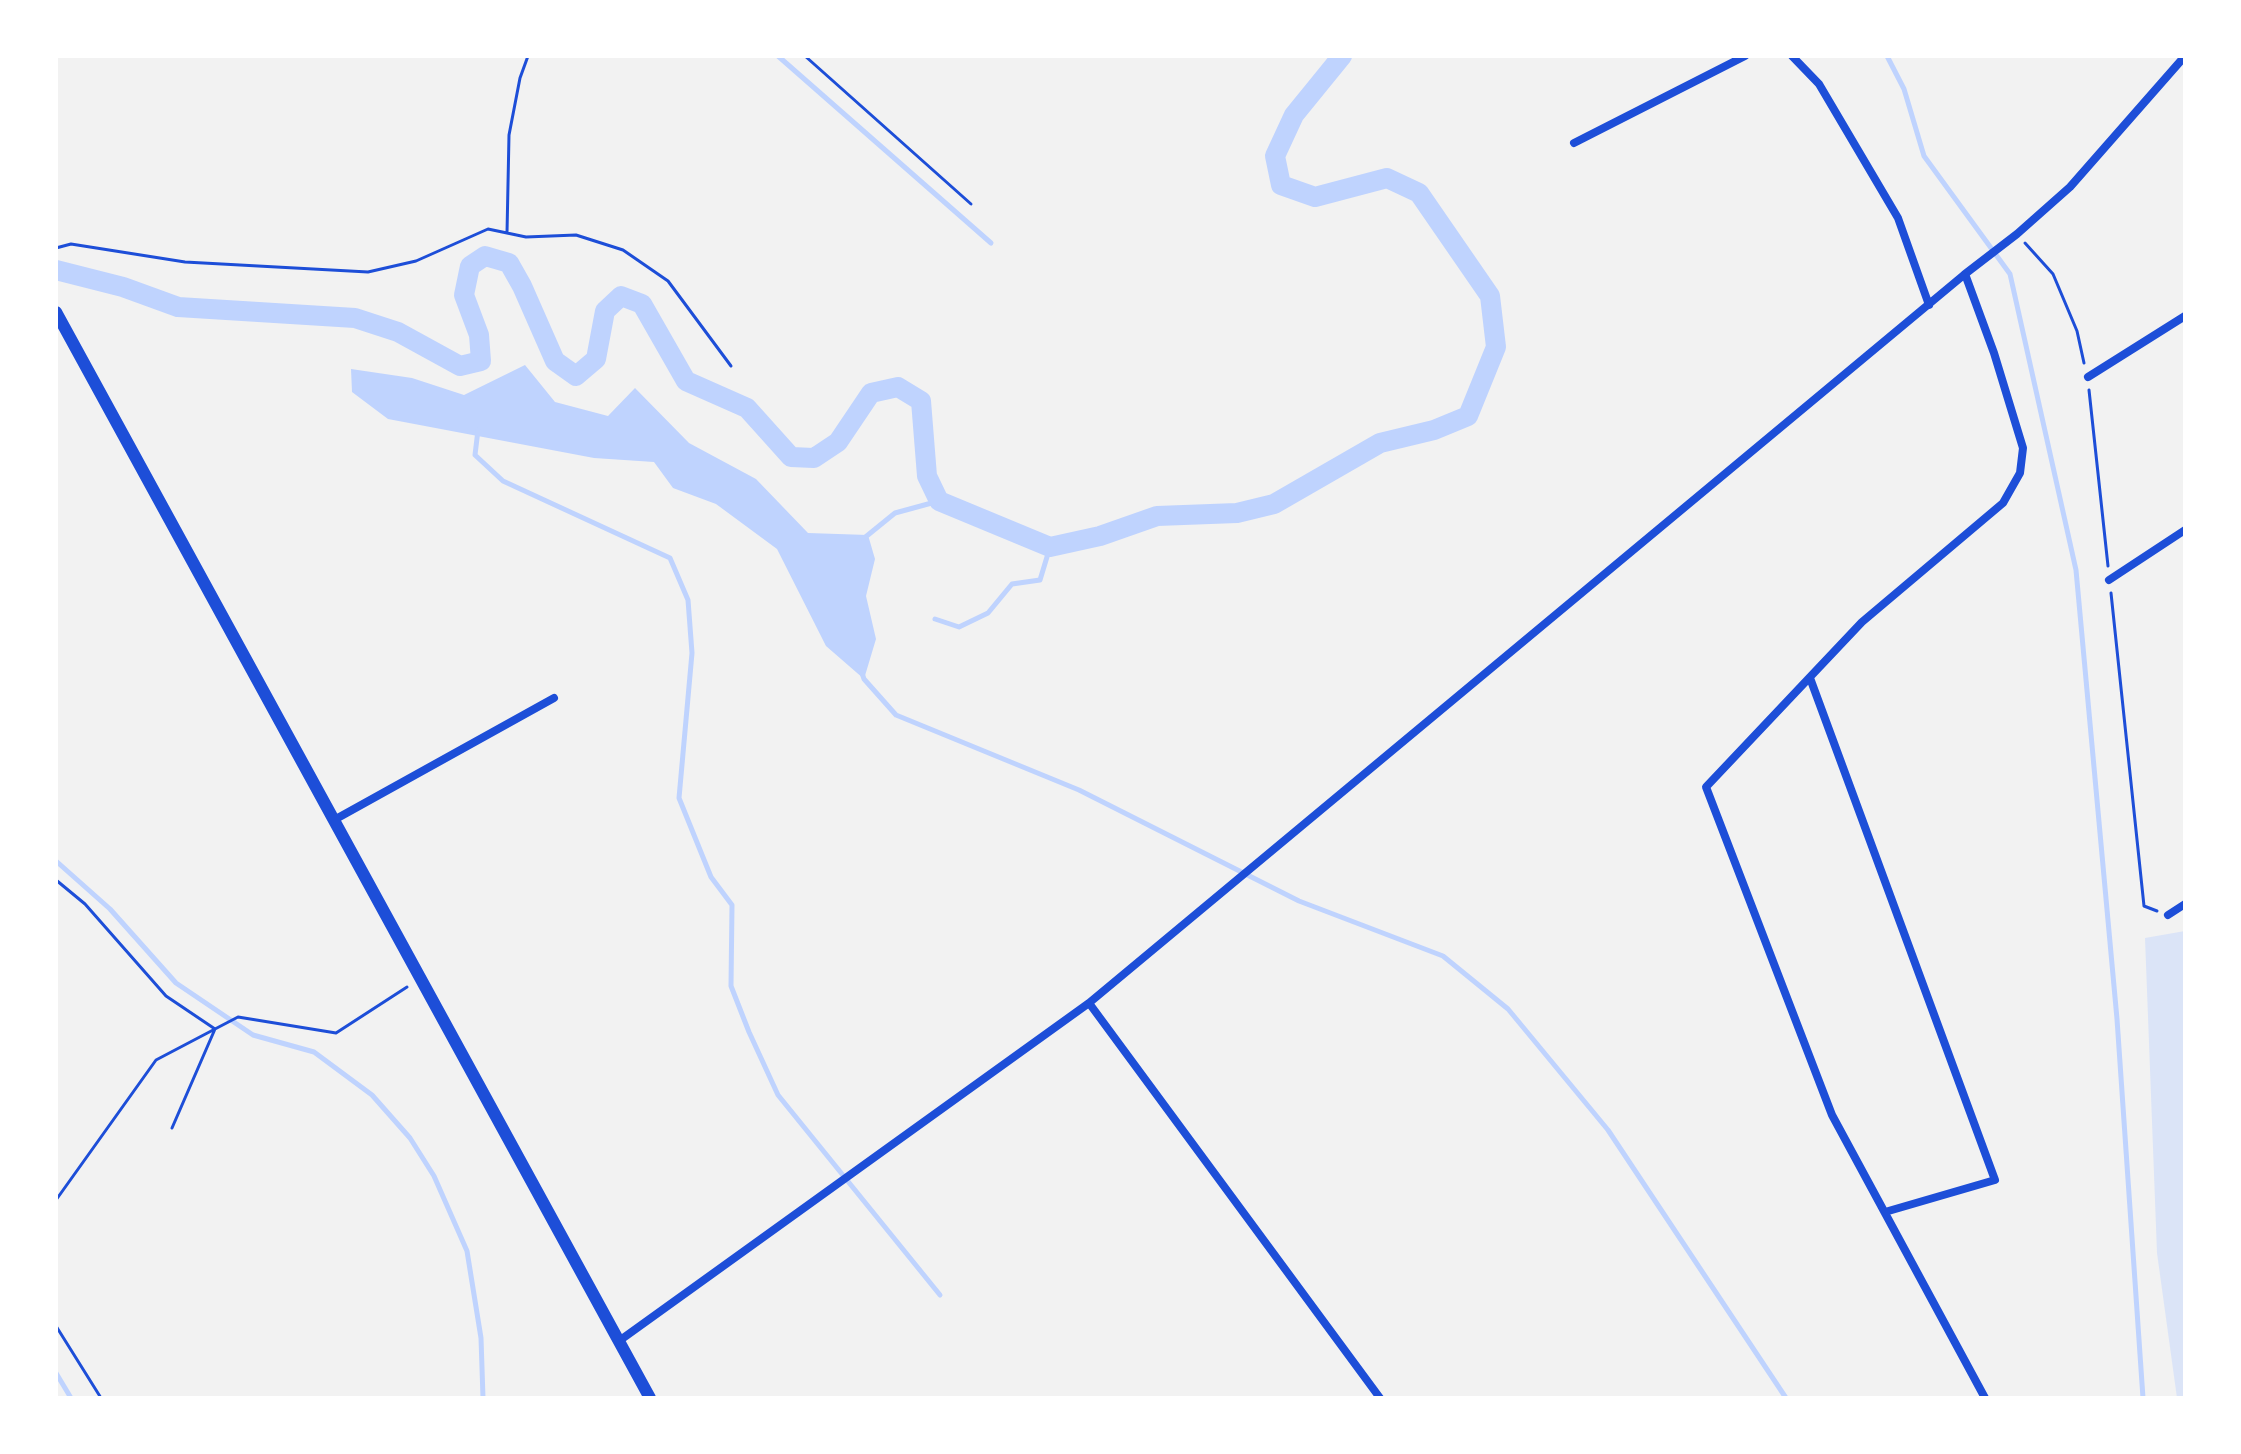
<!DOCTYPE html>
<html>
<head>
<meta charset="utf-8">
<style>
	body { margin:0 }
	#map { position:relative; width:2241px; height:1454px; overflow:hidden; background:#f2f2f2; font-family:"Noto Serif",serif }
	canvas { display:block }
	.frame { position:absolute; inset:0; border:58px solid #fff; pointer-events:none }
</style>
</head>
<body>
<div id="map">
<canvas width="2241" height="1454"></canvas>
<div class="frame"></div>
</div>
<script>
const context = document.querySelector('canvas').getContext('2d');
context.lineJoin = 'round';
function fillPath(path, color) { context.fillStyle = color; context.fill(path, 'evenodd'); }
const toPath = rows => new Path2D(rows.map(r => 'M' + r).join(''));
function stroke(path, color, width, dash) { context.strokeStyle = color; context.lineWidth = width; context.lineCap = dash ? 'butt' : 'round'; context.setLineDash(dash || []); context.stroke(path); }
fillPath(toPath([
	[2185,931,2185,1398,2177,1398,2157,1253,2145,938]
]), '#dbe4f7');
fillPath(toPath([
	[525,365,555,402,608,416,635,388,689,443,756,479,808,533,868,535,875,559,866,596,876,639,864,679,826,646,777,549,716,504,673,488,654,462,594,458,388,419,352,392,351,369,412,378,464,395]
]), '#bfd3fe');
stroke(toPath([
	[778,56,991,243],
	[1887,56,1904,89,1924,156,2010,274,2076,570,2117,1019,2143,1398],
	[478,430,475,455,503,481,670,558,688,600,692,653,679,798,711,877,732,905,731,986,749,1032,778,1095,940,1295],
	[863,539,895,513,939,501],
	[935,619,959,627,988,613,1012,584,1040,580,1050,547],
	[862,673,864,679,896,715,1079,790,1299,901,1443,956,1508,1009,1608,1130,1786,1398],
	[56,861,110,909,176,983,253,1035,314,1052,372,1095,410,1138,434,1176,467,1251,481,1338,483,1398],
	[56,1373,71,1398]
]), '#bfd3fe', 5);
stroke(toPath([
	[56,270,123,287,178,307,355,318,398,332,460,366,481,361,479,335,464,295,470,266,485,256,509,263,522,286,555,361,576,376,596,359,605,311,621,296,642,304,686,381,747,408,791,457,814,458,838,442,871,393,898,387,921,401,927,476,939,501,1050,547,1100,536,1157,516,1237,513,1274,504,1380,443,1434,430,1468,416,1496,347,1490,296,1419,193,1387,178,1315,197,1281,185,1275,156,1294,115,1342,56]
]), '#bfd3fe', 20);
stroke(toPath([
	[805,56,971,204],
	[507,233,509,135,520,78,528,56],
	[2025,243,2053,274,2077,331,2084,363],
	[56,248,71,244,185,262,368,272,416,261,488,229,526,237,576,235,623,250,668,281,731,366],
	[2089,390,2108,566],
	[2111,593,2144,906,2157,911],
	[56,880,85,904,166,996,215,1029,156,1060,56,1200],
	[172,1128,215,1029,238,1017,336,1033,407,987],
	[56,1326,101,1398]
]), '#1d4ed8', 3);
stroke(toPath([
	[1792,56,1819,84,1898,218,1929,305],
	[1574,143,1745,56],
	[1965,274,1994,353,2023,448,2020,473,2003,503,1862,622,1706,787,1832,1115,1985,1398],
	[2088,377,2185,316],
	[2109,580,2185,530],
	[1810,678,1995,1180,1885,1212],
	[334,820,554,698],
	[2168,915,2185,904],
	[1089,1003,1380,1398],
	[619,1341,1089,1003,1965,274,2017,234,2070,187,2185,56]
]), '#1d4ed8', 8);
stroke(toPath([
	[56,312,650,1398]
]), '#1d4ed8', 12);
</script>
</body>
</html>
